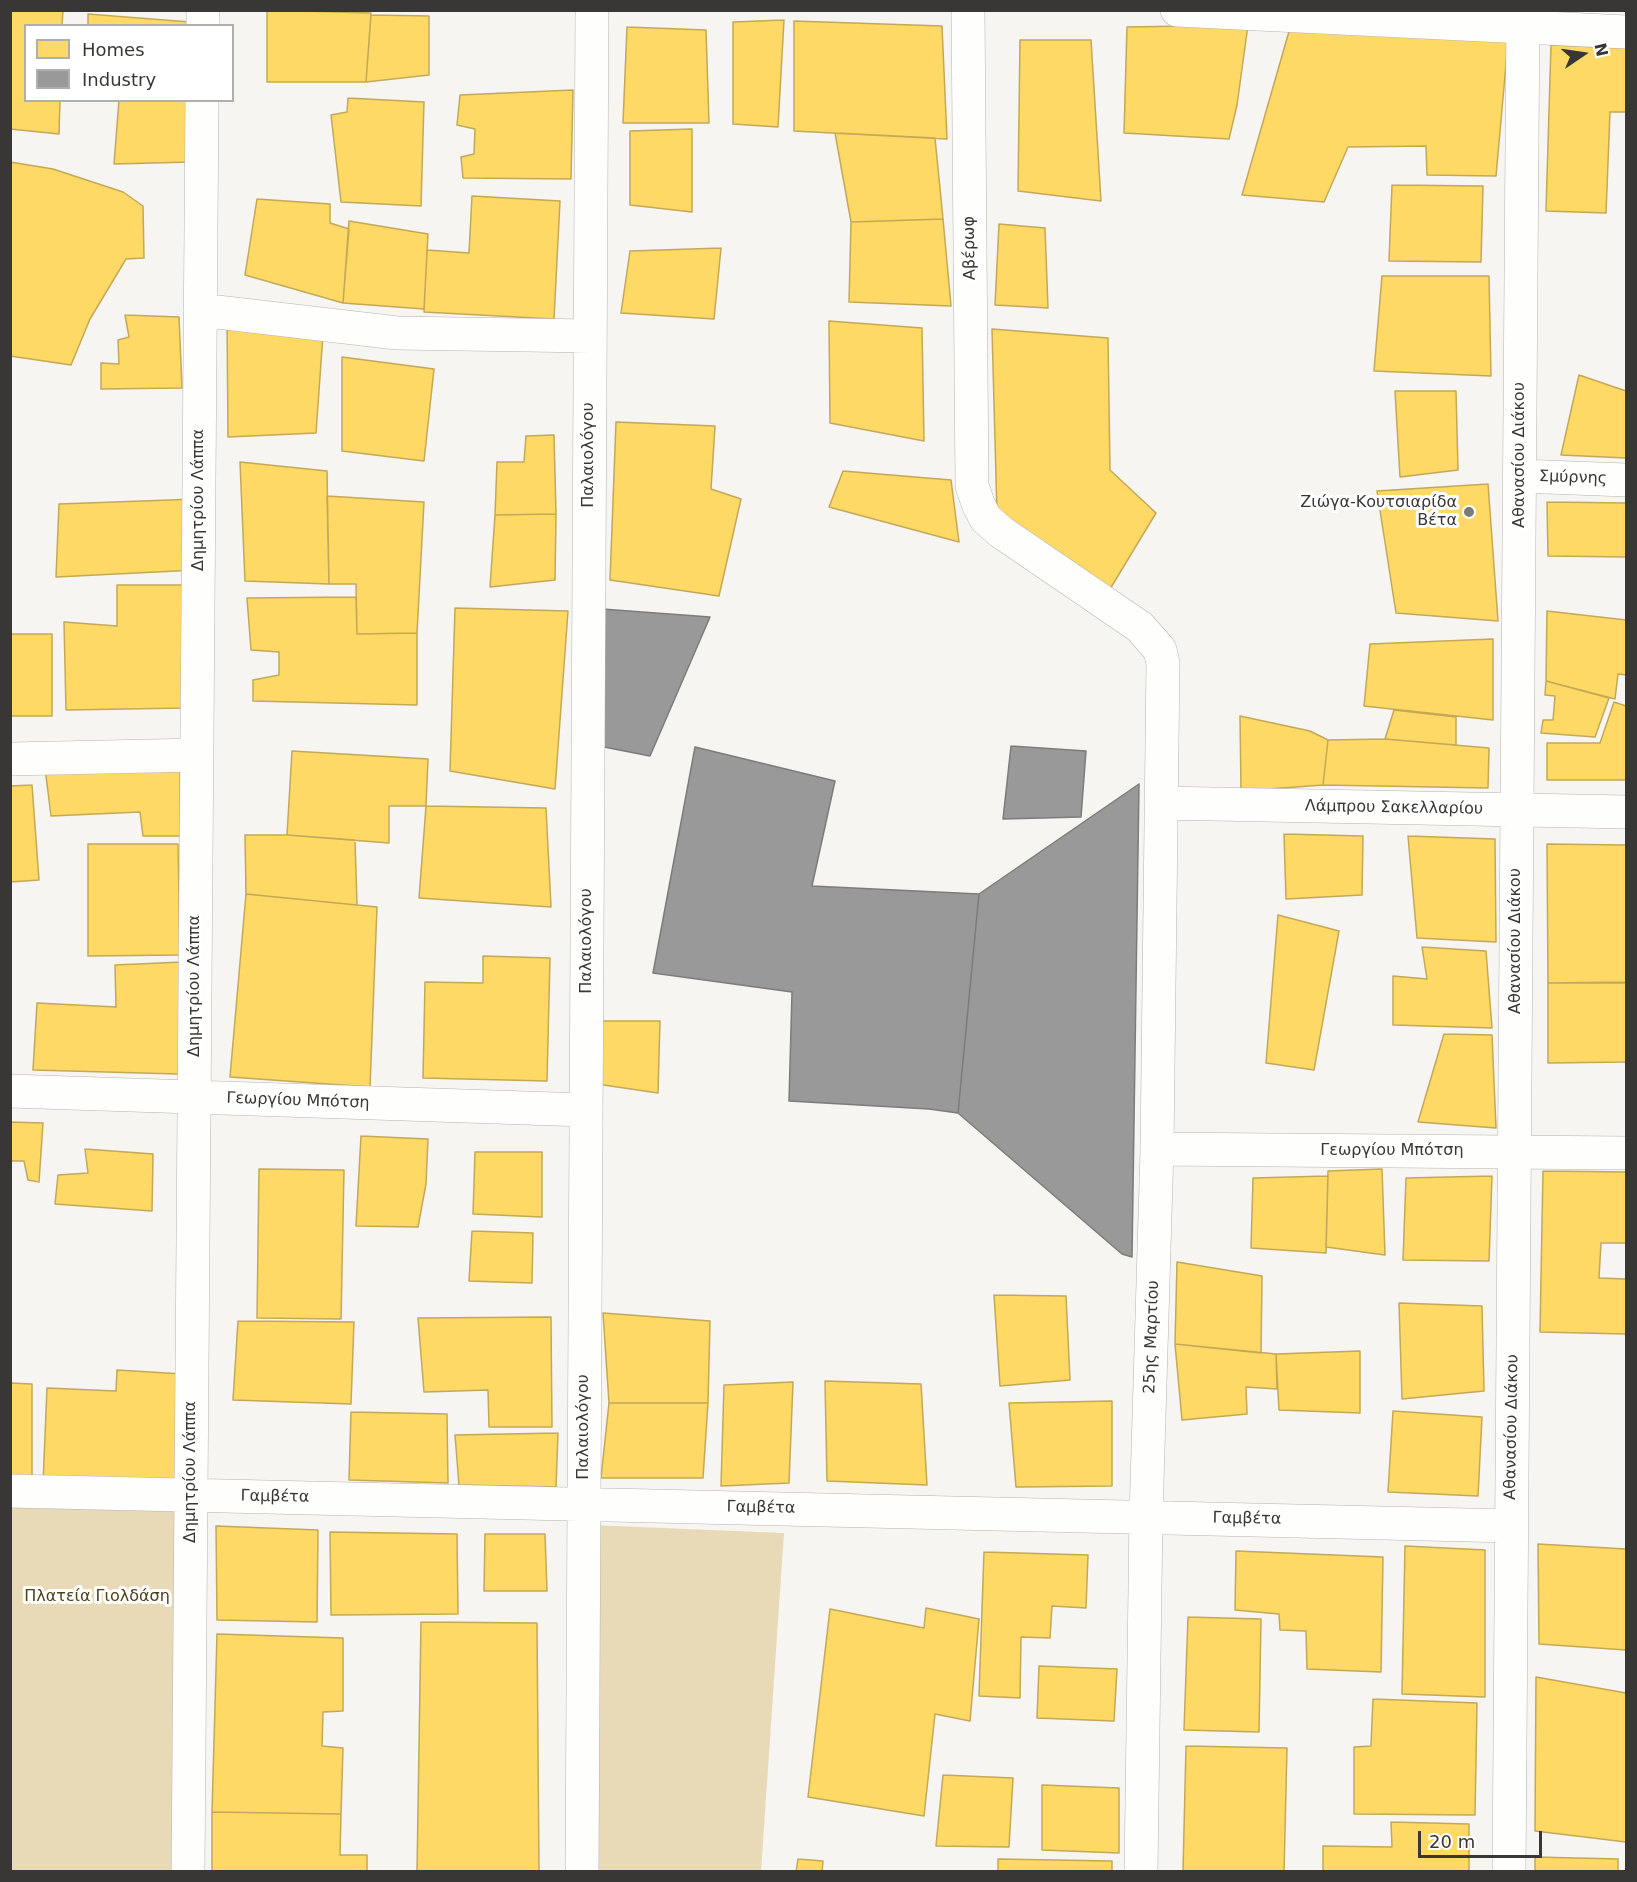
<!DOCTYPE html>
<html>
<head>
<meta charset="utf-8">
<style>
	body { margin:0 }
	#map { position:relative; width:1637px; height:1882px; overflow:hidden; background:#f6f5f2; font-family:"DejaVu Sans",sans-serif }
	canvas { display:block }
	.frame { position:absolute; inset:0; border:12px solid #383735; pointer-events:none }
	.legend { position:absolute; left:24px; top:24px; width:210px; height:78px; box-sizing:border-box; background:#fff; border:2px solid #afafae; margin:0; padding:8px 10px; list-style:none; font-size:18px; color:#383735 }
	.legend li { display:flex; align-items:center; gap:12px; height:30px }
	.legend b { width:30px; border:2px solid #afafae }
	.north { position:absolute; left:1553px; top:24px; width:60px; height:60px; -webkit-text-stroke:4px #fff; paint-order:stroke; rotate:77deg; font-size:16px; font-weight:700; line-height:24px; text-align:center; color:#383735 }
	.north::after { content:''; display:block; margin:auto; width:21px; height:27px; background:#383735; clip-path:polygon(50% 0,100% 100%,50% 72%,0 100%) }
	.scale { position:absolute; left:1418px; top:1831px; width:124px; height:27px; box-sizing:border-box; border:3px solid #383735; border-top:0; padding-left:8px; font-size:18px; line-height:21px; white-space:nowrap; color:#383735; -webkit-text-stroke:4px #fff; paint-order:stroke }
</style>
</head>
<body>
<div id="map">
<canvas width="1637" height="1882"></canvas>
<div class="frame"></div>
<ul class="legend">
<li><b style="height:16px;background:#ffd966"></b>Homes</li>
<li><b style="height:16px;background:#999"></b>Industry</li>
</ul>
<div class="north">N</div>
<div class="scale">20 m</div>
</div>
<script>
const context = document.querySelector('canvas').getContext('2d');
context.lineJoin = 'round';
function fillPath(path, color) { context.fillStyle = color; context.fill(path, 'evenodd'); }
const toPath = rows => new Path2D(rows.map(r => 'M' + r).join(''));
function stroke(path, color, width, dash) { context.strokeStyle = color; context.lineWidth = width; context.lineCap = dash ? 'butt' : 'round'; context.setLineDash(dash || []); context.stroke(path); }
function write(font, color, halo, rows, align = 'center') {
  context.font = font + ' "DejaVu Sans",sans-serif'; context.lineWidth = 6; context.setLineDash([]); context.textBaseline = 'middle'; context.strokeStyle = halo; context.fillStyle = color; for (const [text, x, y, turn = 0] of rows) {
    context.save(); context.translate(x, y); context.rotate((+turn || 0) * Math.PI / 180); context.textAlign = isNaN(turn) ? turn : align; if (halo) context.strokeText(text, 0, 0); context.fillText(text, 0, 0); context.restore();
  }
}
fillPath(toPath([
	[11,1500,185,1503,179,1871,11,1871],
	[590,1525,784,1533,761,1871,589,1872]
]), '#e8dab7');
const homes = toPath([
	[10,10,63,10,62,26,26,26,26,100,60,100,59,134,10,129,10,10],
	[267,10,371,13,366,82,267,82,267,10],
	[88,14,190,22,190,26,88,26,88,14],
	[371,15,429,16,429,75,366,82,371,15],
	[784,20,778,127,733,124,733,22,784,20],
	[794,21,942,26,947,139,794,131,794,21],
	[1248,25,1237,105,1229,139,1124,133,1127,27,1248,25],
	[627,27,706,30,709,123,623,123,627,27],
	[1290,28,1508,42,1496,176,1427,175,1426,146,1348,147,1324,202,1242,195,1290,28],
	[1020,40,1091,40,1101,201,1018,191,1020,40],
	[1551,45,1626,48,1626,112,1610,112,1606,213,1546,211,1551,45],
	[573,90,571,179,463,178,461,157,474,154,475,129,457,125,460,95,573,90],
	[348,98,424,102,421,206,341,202,331,115,347,112,348,98],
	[119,100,191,100,191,162,114,164,119,100],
	[692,129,692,212,630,205,630,131,692,129],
	[835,133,935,138,943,219,851,222,835,133],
	[10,162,53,169,123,192,143,206,144,258,126,259,90,319,71,365,10,356,10,162],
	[1392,185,1483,186,1481,262,1389,261,1392,185],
	[472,196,560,201,554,319,424,312,427,250,469,253,472,196],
	[257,199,330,204,330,223,349,229,343,303,245,275,257,199],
	[943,219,951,306,849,302,851,222,943,219],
	[349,221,428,234,424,309,343,303,349,221],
	[999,224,1045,228,1048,308,995,305,999,224],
	[721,248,714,319,621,313,630,251,721,248],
	[1382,276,1489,276,1491,376,1374,371,1382,276],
	[125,315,179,317,182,388,101,389,101,363,119,364,118,340,129,337,125,315],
	[227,318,323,334,316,433,228,437,227,318],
	[829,321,922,328,924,441,830,423,829,321],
	[992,329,1108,338,1110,470,1156,513,1107,594,997,514,992,329],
	[342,357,434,369,424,461,342,451,342,357],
	[1579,375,1626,391,1626,458,1561,455,1579,375],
	[1395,391,1456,391,1458,470,1400,477,1395,391],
	[616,422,715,426,711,489,741,499,719,596,610,580,616,422],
	[554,435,556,514,495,515,497,462,524,462,526,436,554,435],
	[240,462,327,471,329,584,245,581,240,462],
	[843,471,951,480,959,542,829,507,843,471],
	[1488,484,1498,621,1396,613,1377,491,1488,484],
	[327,496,424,502,417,633,357,634,356,584,329,584,327,496],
	[197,499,196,570,56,577,59,504,197,499],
	[1547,502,1626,503,1626,557,1548,556,1547,502],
	[556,514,555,580,490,587,495,515,556,514],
	[117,585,184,585,185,708,66,710,64,622,117,626,117,585],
	[356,597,357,634,417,633,417,705,253,701,253,680,279,675,279,652,251,650,247,598,356,597],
	[455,608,568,611,555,789,450,771,455,608],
	[1547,611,1626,620,1626,675,1618,674,1615,699,1546,681,1547,611],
	[10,634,52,634,52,716,10,716,10,634],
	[1493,639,1493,720,1364,706,1370,644,1493,639],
	[1546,681,1609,698,1595,737,1541,733,1543,720,1553,720,1555,696,1545,695,1546,681],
	[1614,702,1626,706,1626,780,1547,780,1547,743,1600,743,1614,702],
	[1394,710,1456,717,1456,745,1385,739,1394,710],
	[1240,716,1310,731,1328,740,1323,785,1241,791,1240,716],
	[1385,739,1489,748,1488,788,1323,785,1328,740,1385,739],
	[292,751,428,759,426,806,389,806,389,843,287,835,292,751],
	[180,764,180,836,143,836,140,812,51,816,45,768,180,764],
	[32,785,39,880,10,882,10,786,32,785],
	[426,806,546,808,551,907,419,898,426,806],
	[1284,834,1363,836,1362,895,1286,899,1284,834],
	[245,835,287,835,355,840,357,905,246,894,245,835],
	[1408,836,1495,839,1496,942,1417,938,1408,836],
	[88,844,178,844,180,955,88,956,88,844],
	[1547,844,1626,845,1626,982,1548,983,1547,844],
	[246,894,377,907,370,1087,230,1077,246,894],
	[1278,915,1339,931,1314,1070,1266,1063,1278,915],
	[1422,947,1486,951,1492,1028,1393,1025,1393,976,1427,979,1422,947],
	[483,956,550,958,547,1081,423,1078,425,982,483,983,483,956],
	[183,962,178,1074,33,1070,37,1003,116,1007,115,965,183,962],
	[1548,983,1626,983,1626,1062,1548,1063,1548,983],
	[592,1021,660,1021,658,1093,590,1083,592,1021],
	[1444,1034,1492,1035,1496,1128,1418,1122,1444,1034],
	[10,1122,43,1123,39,1182,28,1180,24,1161,10,1161,10,1122],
	[361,1136,428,1139,426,1184,418,1227,356,1226,361,1136],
	[85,1149,153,1154,152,1211,55,1204,58,1175,88,1173,85,1149],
	[475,1152,542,1152,542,1217,473,1214,475,1152],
	[259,1169,344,1170,341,1319,257,1318,259,1169],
	[1382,1169,1385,1255,1326,1247,1328,1171,1382,1169],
	[1543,1171,1626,1172,1626,1243,1601,1243,1599,1278,1626,1279,1626,1334,1540,1332,1543,1171],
	[1328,1176,1326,1253,1251,1248,1253,1178,1328,1176],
	[1492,1176,1489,1261,1403,1260,1406,1178,1492,1176],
	[472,1231,533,1233,532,1283,469,1281,472,1231],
	[1177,1262,1262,1276,1261,1353,1175,1344,1177,1262],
	[994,1295,1066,1296,1070,1380,1000,1386,994,1295],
	[1399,1303,1482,1306,1484,1391,1402,1399,1399,1303],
	[603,1313,710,1321,708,1403,609,1403,603,1313],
	[551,1317,552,1427,489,1427,488,1390,424,1392,418,1318,551,1317],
	[238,1321,354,1322,351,1404,233,1400,238,1321],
	[1175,1344,1276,1354,1277,1389,1246,1387,1247,1414,1182,1420,1175,1344],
	[1360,1351,1360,1413,1279,1410,1276,1354,1360,1351],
	[117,1370,183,1374,180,1484,43,1484,47,1388,116,1391,117,1370],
	[825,1381,921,1384,927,1485,827,1481,825,1381],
	[793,1382,789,1483,721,1486,724,1385,793,1382],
	[10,1383,32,1384,32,1481,10,1480,10,1383],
	[1112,1401,1112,1486,1016,1487,1009,1403,1112,1401],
	[609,1403,708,1403,703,1478,601,1478,609,1403],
	[1393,1411,1482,1417,1478,1496,1388,1492,1393,1411],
	[351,1412,447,1414,448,1483,349,1480,351,1412],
	[558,1433,556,1487,459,1485,455,1435,558,1433],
	[216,1526,318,1530,317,1622,217,1620,216,1526],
	[330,1532,457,1534,458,1614,331,1615,330,1532],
	[485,1534,545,1534,547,1591,484,1591,485,1534],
	[1538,1544,1626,1549,1626,1650,1539,1644,1538,1544],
	[1405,1546,1485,1550,1485,1697,1402,1694,1405,1546],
	[1236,1551,1383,1557,1381,1672,1307,1669,1306,1631,1280,1630,1279,1614,1235,1610,1236,1551],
	[984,1552,1088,1555,1086,1608,1052,1606,1050,1638,1021,1637,1020,1698,979,1696,984,1552],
	[926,1608,979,1619,970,1721,935,1714,924,1816,808,1797,830,1609,924,1628,926,1608],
	[1188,1617,1261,1619,1259,1732,1184,1730,1188,1617],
	[421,1622,537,1623,539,1872,417,1872,421,1622],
	[217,1634,343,1638,343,1711,323,1712,322,1746,343,1748,341,1814,212,1812,217,1634],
	[1039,1666,1117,1669,1114,1721,1037,1718,1039,1666],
	[1536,1677,1626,1693,1626,1842,1535,1831,1536,1677],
	[1373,1699,1477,1703,1475,1815,1354,1814,1354,1747,1371,1746,1373,1699],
	[1186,1746,1287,1748,1284,1872,1183,1871,1186,1746],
	[943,1775,1013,1778,1009,1847,936,1846,943,1775],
	[1042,1785,1119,1788,1119,1853,1042,1850,1042,1785],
	[212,1812,341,1814,340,1855,367,1855,367,1872,212,1872,212,1812],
	[1391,1822,1469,1824,1469,1872,1323,1872,1323,1846,1392,1847,1391,1822],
	[1535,1857,1618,1859,1618,1872,1535,1872,1535,1857],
	[798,1859,823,1861,822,1872,796,1872,798,1859],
	[998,1859,1112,1861,1112,1872,998,1872,998,1859]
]);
fillPath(homes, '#ffd966');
stroke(homes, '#c3a857', 1.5);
const industry = toPath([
	[602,609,710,617,650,756,604,747,602,609],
	[1011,746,1086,751,1081,817,1003,819,1011,746],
	[695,747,835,781,812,886,979,894,958,1113,929,1109,789,1101,792,992,653,973,695,747],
	[1139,784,1132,1257,1122,1254,958,1113,979,894,1139,784]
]);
fillPath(industry, '#999');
stroke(industry, '#7c7c7b', 1.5);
const minor = toPath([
	[968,10,972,486,979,506,986,519,1001,532,1140,627,1160,650,1163,663,1157,1149,1146,1517,1141,1872],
	[1177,10,1626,32],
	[203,26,203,10],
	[200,310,397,333,590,336],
	[1520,476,1626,480],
	[10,759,197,755],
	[1161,803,1626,812],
	[10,1091,586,1110],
	[1157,1149,1626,1153],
	[10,1491,1511,1526],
	[188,1872,202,100],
	[582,1872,592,10],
	[1509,1872,1523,10]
]);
stroke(minor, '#b5b4b2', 34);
stroke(minor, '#fefefd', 33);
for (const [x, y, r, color] of [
	[1469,512,6,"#7a7a77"]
]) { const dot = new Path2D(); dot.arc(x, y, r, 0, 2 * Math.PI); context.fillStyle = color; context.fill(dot); stroke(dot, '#fff', 2); }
write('16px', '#383735', '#fff', [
	["Αβέρωφ",970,248,-91],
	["Παλαιολόγου",589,455,-90],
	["Αθανασίου Διάκου",1520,455,-90],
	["Σμύρνης",1573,478,2],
	["Δημητρίου Λάππα",199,500,-90],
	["Λάμπρου Σακελλαρίου",1394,808,1],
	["Παλαιολόγου",587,941,-90],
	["Αθανασίου Διάκου",1516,941,-90],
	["Δημητρίου Λάππα",195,986,-90],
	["Γεωργίου Μπότση",298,1101,2],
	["Γεωργίου Μπότση",1392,1151],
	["25ης Μαρτίου",1152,1337,-88],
	["Παλαιολόγου",584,1427,-90],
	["Αθανασίου Διάκου",1512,1427,-89],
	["Δημητρίου Λάππα",191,1472,-90],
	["Γαμβέτα",275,1497,1],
	["Γαμβέτα",761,1508,1],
	["Γαμβέτα",1247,1519,1]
]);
write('16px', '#383735', '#fff', [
	["Ζιώγα-Κουτσιαρίδα",1457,503],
	["Βέτα",1457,521]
], 'right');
write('16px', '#4f401b', '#fff', [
	["Πλατεία Γιολδάση",97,1597]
]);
</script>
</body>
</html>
